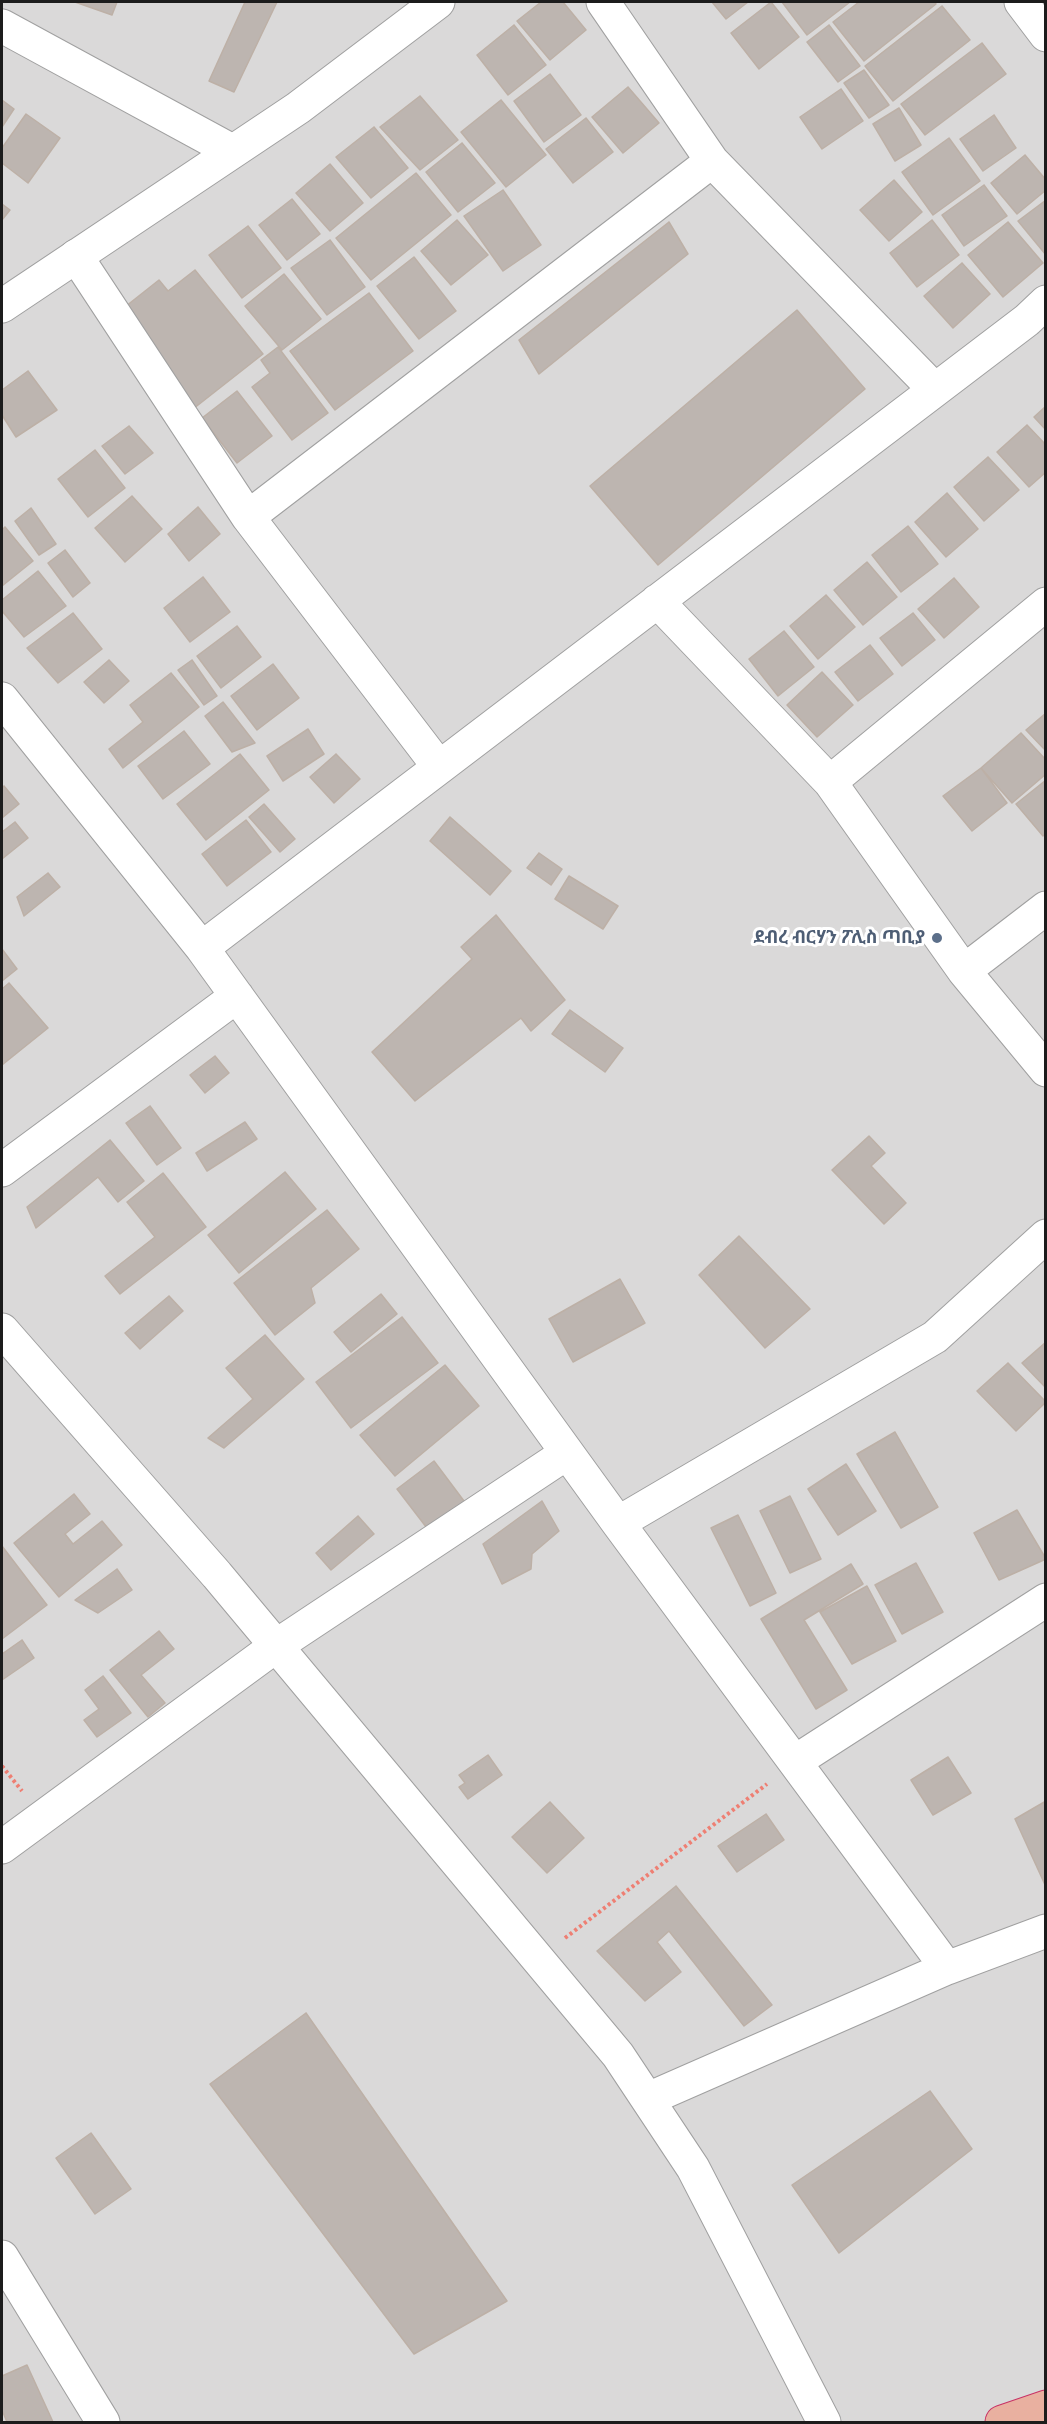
<!DOCTYPE html>
<html>
<head>
<meta charset="utf-8">
<style>
	body { margin:0 }
	#map { position:relative; width:1047px; height:2424px; overflow:hidden; background:#ede9e3; font-family:Inter,sans-serif }
	canvas { display:block }
	.frame { position:absolute; inset:0; border:3px solid #1c1c1c; pointer-events:none }
</style>
</head>
<body>
<div id="map">
<canvas width="1047" height="2424"></canvas>
<div class="frame"></div>
</div>
<script>
const context = document.querySelector('canvas').getContext('2d');
context.lineJoin = 'round';
function fillPath(path, color) { context.fillStyle = color; context.fill(path, 'evenodd'); }
const toPath = rows => new Path2D(rows.map(r => 'M' + r).join(''));
function stroke(path, color, width, dash) { context.strokeStyle = color; context.lineWidth = width; context.lineCap = dash ? 'butt' : 'round'; context.setLineDash(dash || []); context.stroke(path); }
function write(font, color, halo, rows, align = 'center') {
  context.font = font + ' Inter,"Noto Sans Ethiopic",sans-serif'; context.lineWidth = 6; context.setLineDash([]); context.textBaseline = 'middle'; context.strokeStyle = halo; context.fillStyle = color; for (const [text, x, y, turn = 0] of rows) {
    context.save(); context.translate(x, y); context.rotate((+turn || 0) * Math.PI / 180); context.textAlign = isNaN(turn) ? turn : align; if (halo) context.strokeText(text, 0, 0); context.fillText(text, 0, 0); context.restore();
  }
}
fillPath(toPath([
	[2,2,1045,2,1045,2422,2,2422]
]), '#dad9d9');
const building = toPath([
	[75,2,117,2,112,15,75,2],
	[245,2,277,2,234,92,209,81,245,2],
	[541,2,563,2,586,30,550,60,517,21,541,2],
	[712,2,748,2,726,19,712,2],
	[771,2,799,37,759,69,731,33,771,2],
	[782,2,850,2,807,35,782,2],
	[859,2,935,2,936,4,864,61,833,22,859,2],
	[942,6,970,40,893,101,865,66,942,6],
	[514,25,546,65,508,95,477,55,514,25],
	[829,25,860,66,838,82,807,42,829,25],
	[982,43,1006,74,925,135,901,104,982,43],
	[864,70,889,105,869,118,844,83,864,70],
	[550,74,581,115,544,142,514,101,550,74],
	[628,87,659,123,623,153,592,117,628,87],
	[841,89,863,121,822,149,800,117,841,89],
	[420,96,458,140,420,170,380,127,420,96],
	[2,100,14,109,2,127,2,100],
	[501,100,546,155,506,187,461,132,501,100],
	[899,108,921,145,895,161,873,124,899,108],
	[26,114,60,138,28,183,2,163,2,148,26,114],
	[994,115,1016,148,983,171,960,139,994,115],
	[586,118,613,152,573,183,546,149,586,118],
	[374,127,408,168,371,198,336,157,374,127],
	[949,138,980,181,933,215,902,172,949,138],
	[462,143,495,183,458,212,426,172,462,143],
	[1025,155,1046,180,1046,190,1017,214,991,183,1025,155],
	[330,164,363,203,330,231,296,193,330,164],
	[416,173,451,215,371,280,336,238,416,173],
	[894,180,922,212,889,241,860,210,894,180],
	[984,185,1007,216,964,246,942,215,984,185],
	[503,190,541,245,503,271,464,216,503,190],
	[292,199,320,234,287,260,259,225,292,199],
	[1046,200,1046,255,1018,221,1046,200],
	[2,204,10,210,2,220,2,204],
	[457,220,488,255,451,285,421,251,457,220],
	[932,220,959,255,917,287,890,253,932,220],
	[669,222,688,254,539,374,519,340,669,222],
	[1008,222,1043,263,1003,297,968,255,1008,222],
	[248,226,281,268,242,298,209,255,248,226],
	[330,240,365,287,327,315,291,268,330,240],
	[414,257,456,311,419,339,377,286,414,257],
	[962,263,990,294,953,328,924,296,962,263],
	[195,270,263,354,193,409,116,314,159,280,168,291,195,270],
	[284,274,321,319,282,350,245,306,284,274],
	[369,293,413,351,335,410,290,351,369,293],
	[797,310,865,389,658,565,590,486,797,310],
	[278,347,328,413,292,440,252,387,270,373,261,360,278,347],
	[28,371,57,410,16,437,2,415,2,390,28,371],
	[237,391,272,436,237,463,202,418,237,391],
	[1046,406,1046,430,1034,417,1046,406],
	[1027,425,1046,445,1046,472,1029,487,997,452,1027,425],
	[129,426,153,453,125,474,102,446,129,426],
	[95,450,125,488,88,517,58,479,95,450],
	[988,457,1019,490,984,521,954,487,988,457],
	[947,493,978,529,946,557,915,522,947,493],
	[132,496,162,529,125,562,95,528,132,496],
	[198,507,220,534,189,561,168,534,198,507],
	[31,508,56,544,39,555,15,521,31,508],
	[908,526,938,564,901,592,872,555,908,526],
	[5,527,33,561,2,586,2,530,5,527],
	[65,550,90,583,73,597,48,563,65,550],
	[867,562,897,597,863,625,834,590,867,562],
	[38,571,66,606,24,637,2,611,2,600,38,571],
	[203,577,230,612,190,642,164,608,203,577],
	[954,578,979,607,944,638,918,609,954,578],
	[826,595,855,627,818,659,790,626,826,595],
	[73,613,102,649,58,683,27,648,73,613],
	[913,613,935,640,902,666,880,638,913,613],
	[237,626,261,657,221,688,197,656,237,626],
	[784,631,814,667,778,696,749,659,784,631],
	[870,645,893,674,858,701,835,672,870,645],
	[109,660,129,681,104,703,84,682,109,660],
	[192,660,217,696,204,705,178,670,192,660],
	[273,664,299,698,257,730,231,696,273,664],
	[822,672,853,705,817,737,787,705,822,672],
	[171,673,199,707,123,768,109,749,143,722,130,705,171,673],
	[223,702,255,743,232,752,205,716,223,702],
	[1046,713,1046,751,1026,730,1046,713],
	[308,729,324,754,283,781,267,756,308,729],
	[184,731,210,764,163,799,138,766,184,731],
	[1021,733,1046,760,1046,774,1012,803,981,768,1021,733],
	[240,754,269,790,206,840,177,804,240,754],
	[336,754,360,779,334,803,310,777,336,754],
	[981,768,1007,803,972,831,943,796,981,768],
	[1046,780,1046,834,1043,836,1016,804,1046,780],
	[4,786,19,804,2,818,2,788,4,786],
	[264,804,295,839,280,852,249,817,264,804],
	[450,817,511,871,490,895,430,841,450,817],
	[246,820,271,852,227,886,202,854,246,820],
	[15,822,28,838,2,859,2,832,15,822],
	[539,853,562,869,551,885,527,868,539,853],
	[48,873,60,887,24,916,17,897,48,873],
	[569,876,618,906,603,929,555,899,569,876],
	[496,915,565,1000,531,1031,521,1018,415,1101,372,1052,472,959,461,947,496,915],
	[2,949,17,969,2,981,2,949],
	[9,983,48,1028,2,1065,2,989,9,983],
	[570,1010,623,1048,605,1072,552,1034,570,1010],
	[215,1056,229,1073,205,1093,190,1075,215,1056],
	[150,1106,181,1148,157,1165,126,1123,150,1106],
	[245,1122,257,1139,207,1171,196,1153,245,1122],
	[869,1136,885,1153,871,1166,906,1203,884,1224,832,1170,869,1136],
	[110,1140,144,1181,118,1202,98,1177,36,1228,27,1207,110,1140],
	[285,1172,316,1209,239,1273,208,1235,285,1172],
	[163,1173,206,1227,120,1294,105,1276,155,1237,127,1202,163,1173],
	[327,1210,359,1249,311,1288,315,1303,275,1335,234,1283,327,1210],
	[739,1236,810,1309,765,1348,699,1275,739,1236],
	[620,1279,645,1323,573,1362,549,1319,620,1279],
	[381,1294,397,1314,351,1352,334,1332,381,1294],
	[169,1296,183,1311,140,1349,125,1333,169,1296],
	[402,1317,438,1363,351,1428,316,1382,402,1317],
	[265,1335,304,1379,224,1448,208,1438,253,1399,226,1368,265,1335],
	[1046,1342,1046,1388,1022,1363,1046,1342],
	[1008,1363,1046,1402,1016,1431,977,1391,1008,1363],
	[445,1365,479,1406,395,1476,360,1435,445,1365],
	[895,1432,938,1507,901,1528,857,1454,895,1432],
	[434,1461,467,1505,430,1532,397,1489,434,1461],
	[846,1464,876,1511,838,1535,808,1489,846,1464],
	[74,1494,90,1514,65,1534,73,1544,102,1521,122,1545,59,1597,14,1543,74,1494],
	[790,1496,821,1559,790,1573,760,1511,790,1496],
	[542,1501,559,1531,532,1554,531,1569,502,1584,483,1544,542,1501],
	[1017,1510,1046,1559,999,1580,974,1533,1017,1510],
	[738,1515,776,1593,750,1606,711,1528,738,1515],
	[358,1516,374,1534,331,1570,316,1553,358,1516],
	[2,1546,47,1605,2,1639,2,1546],
	[916,1563,943,1612,902,1634,875,1585,916,1563],
	[851,1564,863,1584,804,1620,847,1690,816,1709,761,1619,851,1564],
	[117,1569,132,1590,98,1613,75,1600,117,1569],
	[867,1586,896,1641,852,1664,820,1612,867,1586],
	[159,1631,174,1649,141,1675,165,1703,148,1717,110,1670,159,1631],
	[22,1640,34,1658,2,1680,2,1654,22,1640],
	[103,1676,131,1713,97,1737,84,1720,99,1709,85,1690,103,1676],
	[488,1755,502,1775,468,1799,459,1787,465,1783,459,1775,488,1755],
	[948,1757,971,1793,933,1815,911,1780,948,1757],
	[1046,1801,1046,1887,1015,1819,1046,1801],
	[550,1802,584,1838,547,1873,512,1837,550,1802],
	[766,1814,784,1840,737,1872,718,1846,766,1814],
	[676,1886,772,2005,744,2026,669,1931,657,1942,681,1972,645,2001,597,1951,676,1886],
	[306,2013,507,2301,414,2354,210,2084,306,2013],
	[930,2091,972,2149,839,2253,792,2185,930,2091],
	[91,2133,131,2189,95,2214,56,2158,91,2133],
	[27,2365,53,2422,7,2422,2,2410,2,2376,27,2365]
]);
fillPath(building, '#bdb5b0');
stroke(building, '#bdb0a6', 1.5);
const minor = toPath([
	[1021,2,1046,35],
	[2,26,232,151],
	[712,161,935,390],
	[76,256,248,517,439,767],
	[248,517,712,161,603,2],
	[657,601,830,782,964,971,1046,1070],
	[2,699,202,948,1027,320,1046,302],
	[830,782,1046,604],
	[202,948,618,1523,947,1968,648,2099],
	[964,971,1046,908],
	[2,1170,237,996],
	[618,1523,935,1337,1046,1236],
	[796,1761,1046,1600],
	[2,1847,276,1646,567,1453],
	[947,1968,1046,1931],
	[2,2257,103,2422]
]);
const tertiary = toPath([
	[2,306,298,108,438,2],
	[2,1330,217,1575,618,2055,693,2168,824,2422]
]);
const trunk = toPath([
	[1002,2422,1046,2407]
]);
stroke(minor, '#a0a0a0', 35);
stroke(tertiary, '#a0a0a0', 35);
stroke(trunk, '#c83265', 35);
stroke(toPath([
	[2,1766,22,1791],
	[565,1938,767,1784]
]), '#ee7f73', 4, [3, 3]);
stroke(minor, '#fff', 33);
stroke(tertiary, '#fff', 33);
stroke(trunk, '#e9b0a0', 33);
for (const [x, y, r, color] of [
	[937,938,6,"#5c6f8a"]
]) { const dot = new Path2D(); dot.arc(x, y, r, 0, 2 * Math.PI); context.fillStyle = color; context.fill(dot); stroke(dot, '#fff', 2); }
write('bold 18px', '#4e5e75', '#fff', [
	["ደብረ ብርሃን ፖሊስ ጣቢያ",925,938]
], 'right');
</script>
</body>
</html>
